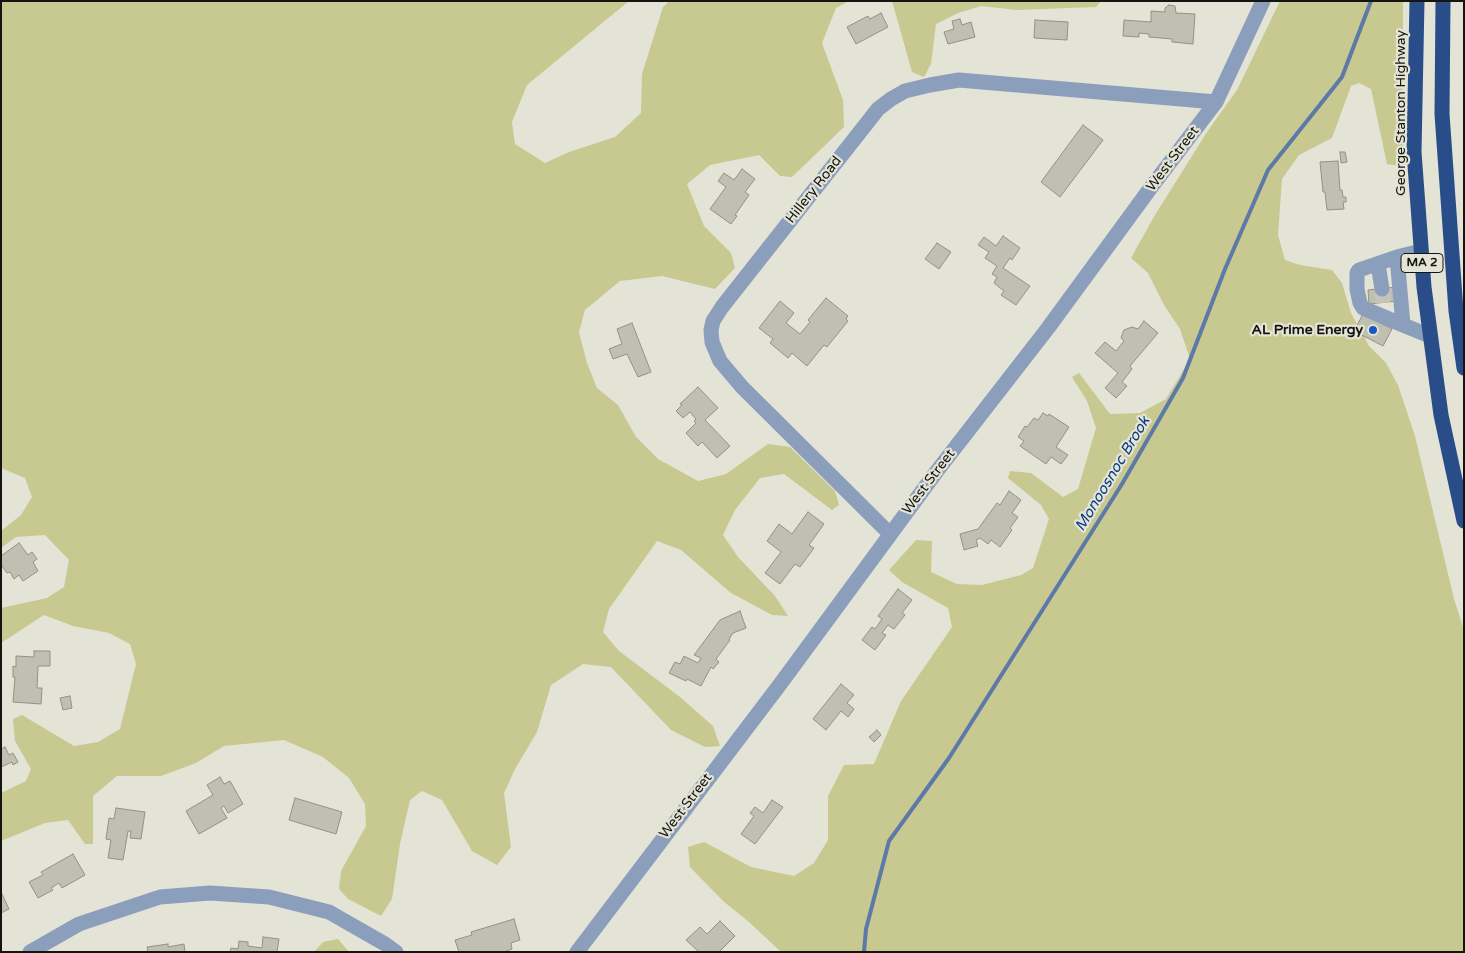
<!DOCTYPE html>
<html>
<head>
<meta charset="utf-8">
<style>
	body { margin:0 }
	#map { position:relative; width:1465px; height:953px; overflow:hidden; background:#e4e4d6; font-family:"Varela Round",sans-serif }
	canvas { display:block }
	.frame { position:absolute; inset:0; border:2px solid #141410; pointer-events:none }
</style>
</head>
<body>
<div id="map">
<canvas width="1465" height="953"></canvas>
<div class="frame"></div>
</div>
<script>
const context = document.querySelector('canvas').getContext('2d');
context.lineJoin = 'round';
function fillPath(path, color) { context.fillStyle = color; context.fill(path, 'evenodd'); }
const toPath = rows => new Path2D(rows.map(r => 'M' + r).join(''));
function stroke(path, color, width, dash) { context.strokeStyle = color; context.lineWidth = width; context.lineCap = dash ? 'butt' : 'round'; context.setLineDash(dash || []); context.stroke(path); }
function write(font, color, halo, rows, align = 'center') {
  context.font = font + ' "Varela Round",sans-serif'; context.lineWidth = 4.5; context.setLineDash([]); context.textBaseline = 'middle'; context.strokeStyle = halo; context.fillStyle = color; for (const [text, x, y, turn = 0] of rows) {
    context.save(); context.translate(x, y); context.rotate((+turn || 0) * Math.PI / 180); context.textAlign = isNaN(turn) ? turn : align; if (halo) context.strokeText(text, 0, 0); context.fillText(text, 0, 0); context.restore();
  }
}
fillPath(toPath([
	[1,1,629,1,527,85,512,122,515,144,545,163,569,152,615,137,641,113,642,74,663,7,669,1,849,1,836,8,822,43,843,100,844,127,792,177,780,176,759,155,710,165,687,184,704,226,731,253,735,268,715,289,662,276,620,281,585,310,579,332,587,363,597,388,618,405,636,437,658,459,698,481,726,474,768,444,790,447,835,491,839,505,832,510,784,474,760,478,735,510,723,535,738,557,775,596,788,616,772,615,731,593,681,550,657,541,609,609,603,632,619,651,680,697,713,726,720,746,705,747,671,730,611,667,583,664,551,685,537,732,515,769,504,793,511,847,497,865,472,851,442,800,422,791,410,800,400,844,392,899,381,916,348,899,339,889,341,871,366,826,365,804,349,778,323,757,284,740,224,746,196,763,161,776,117,776,93,796,93,844,85,844,68,820,45,823,1,841,1,793,26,781,31,769,15,741,13,719,22,715,74,746,98,742,120,729,136,664,130,644,109,633,73,626,44,615,1,643,1,608,47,598,64,587,69,560,45,535,16,537,1,548,1,531,21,515,32,497,25,478,1,468],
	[892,1,1101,1,1096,7,1016,10,982,6,958,13,936,24,931,64,924,77,912,72],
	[1280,1,1403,1,1403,154,1399,166,1387,164,1371,89,1359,83,1351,86,1332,138,1299,155,1282,179,1278,235,1285,260,1300,265,1332,270,1342,283,1351,313,1369,346,1386,363,1398,385,1415,436,1454,599,1464,630,1464,952,781,952,749,922,723,901,690,867,688,847,704,842,751,867,794,876,814,863,828,840,828,796,844,765,874,764,901,701,952,627,948,608,902,582,889,570,916,540,932,541,931,572,957,584,982,585,1021,575,1033,568,1049,519,1041,505,1008,478,1010,471,1031,473,1063,497,1078,489,1096,428,1087,401,1072,377,1079,373,1110,414,1140,413,1166,399,1190,359,1180,329,1164,305,1148,273,1131,258,1155,215,1207,132,1237,90],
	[338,939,349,952,314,952,323,942]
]), '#c8c891');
stroke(toPath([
	[864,952,866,929,889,841,949,758,1122,484,1183,378,1225,269,1268,170,1342,77,1371,1]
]), '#5c79a7', 4);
const building = toPath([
	[1169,5,1175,6,1176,13,1195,14,1193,44,1172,42,1172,39,1149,37,1149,34,1139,33,1139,37,1123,36,1124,20,1151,22,1151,11,1165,12,1165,8,1169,5],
	[881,13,888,27,856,44,847,27,868,16,870,19,881,13],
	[960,19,962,25,971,22,975,37,948,44,944,32,954,29,952,21,960,19],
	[1035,20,1068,22,1067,40,1034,38,1035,20],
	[1083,125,1103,140,1060,197,1041,182,1083,125],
	[1340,152,1345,152,1347,162,1341,163,1340,152],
	[1338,161,1340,190,1342,190,1343,197,1346,197,1346,202,1343,202,1344,209,1327,210,1325,192,1323,192,1320,162,1338,161],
	[742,169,755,179,745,192,749,195,735,215,737,216,731,224,710,209,726,187,718,181,724,173,734,180,742,169],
	[1003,236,1020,248,1012,260,1010,258,1003,268,1030,286,1016,305,1001,295,1004,291,994,283,997,277,992,274,997,266,985,258,989,252,978,245,984,237,996,246,1003,236],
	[937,243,951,252,939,269,925,259,937,243],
	[1396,287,1397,301,1369,304,1368,290,1396,287],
	[826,298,848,316,846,319,848,321,827,347,824,345,807,366,792,353,788,358,770,343,773,339,759,328,780,301,794,313,786,323,800,334,810,322,808,320,826,298],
	[1363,314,1392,329,1383,346,1354,331,1363,314],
	[1144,321,1158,333,1130,366,1132,369,1122,382,1127,386,1116,398,1105,388,1118,373,1095,353,1105,342,1116,351,1124,341,1121,338,1124,330,1132,327,1138,329,1144,321],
	[632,323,651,372,638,377,627,354,613,359,609,349,622,344,617,329,632,323],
	[698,387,718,408,705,420,730,446,717,458,702,442,698,446,686,433,696,423,694,421,696,419,690,412,683,418,676,411,682,405,680,404,698,387],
	[1043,413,1048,416,1049,414,1069,427,1056,447,1068,455,1061,464,1051,457,1046,464,1020,446,1024,441,1018,437,1025,426,1027,427,1034,418,1038,420,1043,413],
	[1009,491,1021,500,1012,513,1018,517,1010,528,1012,530,1000,547,991,540,988,544,980,538,976,540,978,546,964,550,960,534,978,529,997,503,1000,505,1009,491],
	[808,512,824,524,809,545,814,548,800,567,795,564,780,584,765,573,781,552,767,541,779,524,792,534,808,512],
	[19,543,28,555,32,552,37,559,33,562,38,571,23,581,19,575,14,579,10,572,7,573,1,565,1,556,19,543],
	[898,589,912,600,902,613,905,615,894,629,888,625,882,633,886,635,875,650,862,640,872,627,875,629,882,619,878,616,898,589],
	[740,611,746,628,733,633,729,639,730,640,716,659,719,662,713,669,711,667,701,686,687,679,686,681,669,673,675,662,680,664,684,656,698,663,701,658,694,655,720,620,740,611],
	[34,651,50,651,50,666,38,666,37,688,42,688,41,704,13,702,15,677,13,677,13,666,16,667,16,656,34,657,34,651],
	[841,684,854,695,847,703,854,709,848,717,841,711,826,730,813,719,841,684],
	[70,696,72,708,63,710,60,698,70,696],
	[877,730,881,735,874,742,869,737,877,730],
	[5,747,9,755,13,753,18,762,13,765,12,762,1,767,1,749,5,747],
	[220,777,224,784,230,781,243,804,228,813,224,806,221,808,227,818,199,834,186,811,213,795,207,785,220,777],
	[295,798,342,812,336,834,289,820,295,798],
	[772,800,783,807,755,844,741,834,754,816,750,813,755,807,763,813,772,800],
	[116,808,145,812,141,839,130,838,131,831,128,831,123,860,108,858,111,840,106,839,109,818,114,819,116,808],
	[73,854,85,875,62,888,59,883,51,888,53,890,38,898,29,882,43,875,41,872,73,854],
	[1,892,9,909,1,913,1,892],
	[514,919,520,940,511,943,512,949,504,952,459,952,455,940,472,935,471,932,514,919],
	[720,921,735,936,719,952,699,952,686,940,700,927,707,934,720,921],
	[263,937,279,939,277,952,230,952,231,948,238,949,239,941,248,942,248,946,262,948,263,937],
	[168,944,168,947,184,944,185,952,148,952,147,947,168,944]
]);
fillPath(building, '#bfbfb2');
stroke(building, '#919184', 1);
stroke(toPath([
	[1382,289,1383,303]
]), '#c5c5b8', 15, [15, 8]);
stroke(toPath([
	[1421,251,1397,257,1403,325,1430,336],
	[1397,257,1359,270,1357,273,1357,289,1360,303,1363,308,1403,325],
	[1378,264,1382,289],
	[890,534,742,387,720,361,712,342,711,330,713,321,722,307,878,109,891,99,905,91,930,85,959,80,1216,102],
	[30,952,79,924,160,897,210,893,269,897,329,912,385,944,396,952],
	[577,952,781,683,937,471,1048,328,1152,186,1216,102,1263,1]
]), '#8b9ebc', 15);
stroke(toPath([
	[1417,1,1414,152,1424,287,1441,415,1464,521],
	[1443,1,1442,114,1456,311,1464,368]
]), '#284d89', 15);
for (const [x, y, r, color] of [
	[1373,330,5,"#1459c4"]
]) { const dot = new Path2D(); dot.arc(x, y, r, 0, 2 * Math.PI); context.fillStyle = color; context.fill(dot); stroke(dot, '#e4e4d6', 2); }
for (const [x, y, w] of [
	[1422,263,42]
]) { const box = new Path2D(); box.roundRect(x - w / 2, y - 9.5, w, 19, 4); context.fillStyle = '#e4e4d6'; context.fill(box); stroke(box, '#141410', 1); }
write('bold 12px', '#141410', null, [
	["MA 2",1422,263]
]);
write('14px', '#141410', '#e4e4d6', [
	["George Stanton Highway",1401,113,-90],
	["West Street",1173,159,-53],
	["Hillery Road",814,190,-52],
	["West Street",929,482,-53],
	["West Street",686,806,-53]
]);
write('bold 14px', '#141410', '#e4e4d6', [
	["AL Prime Energy",1363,330]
], 'right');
write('italic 15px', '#053784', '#e4e4d6', [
	["Monoosnoc Brook",1113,474,-59]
]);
</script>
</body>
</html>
